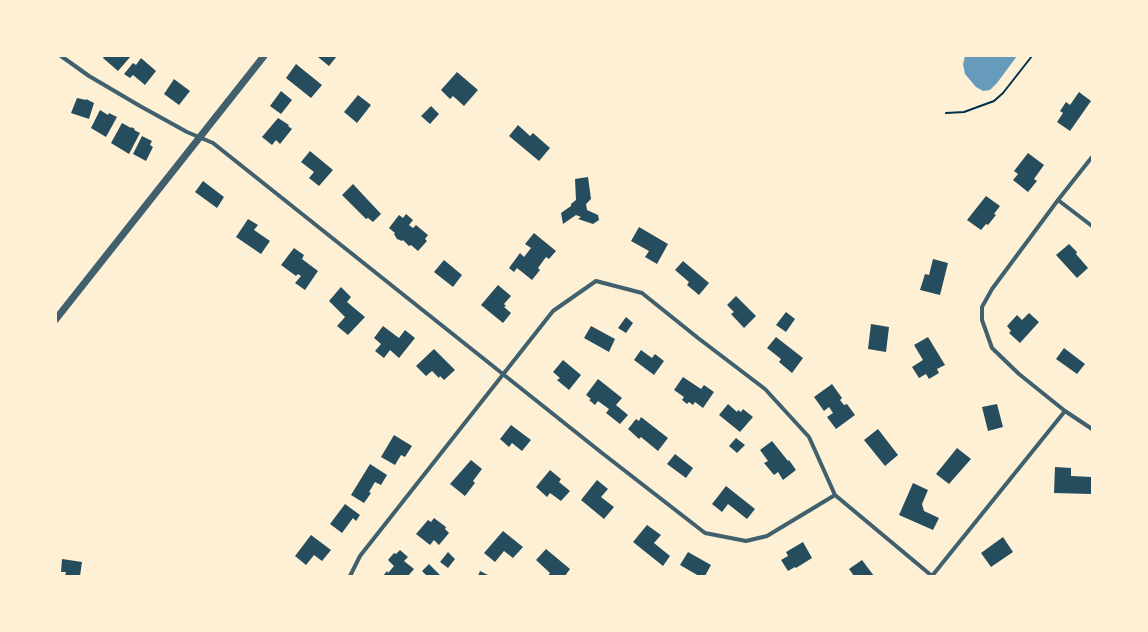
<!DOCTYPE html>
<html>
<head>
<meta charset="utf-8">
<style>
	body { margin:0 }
	#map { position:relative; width:1148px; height:632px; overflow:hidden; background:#fdf0d5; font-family:"Titillium Web",sans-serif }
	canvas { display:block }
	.frame { position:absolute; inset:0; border:57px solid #fdf0d5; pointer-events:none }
</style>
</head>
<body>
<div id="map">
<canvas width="1148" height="632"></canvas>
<div class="frame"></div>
</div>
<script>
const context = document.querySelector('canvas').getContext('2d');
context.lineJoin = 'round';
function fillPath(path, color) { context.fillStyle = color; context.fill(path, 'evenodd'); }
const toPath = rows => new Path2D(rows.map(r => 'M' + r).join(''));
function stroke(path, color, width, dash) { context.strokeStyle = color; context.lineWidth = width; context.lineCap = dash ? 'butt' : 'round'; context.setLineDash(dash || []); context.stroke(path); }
fillPath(toPath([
	[965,56,1017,56,997,83,990,90,983,91,976,87,965,74,963,64]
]), '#669bbc');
fillPath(toPath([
	[104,56,131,56,118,71,103,58],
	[319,56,337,56,329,66,318,57],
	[141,58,156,71,145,85,133,75,130,78,124,74,133,63,136,65],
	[296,64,322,85,311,98,286,78],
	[457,72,478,90,464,106,453,96,450,99,441,90],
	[174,79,190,91,179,105,164,94],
	[281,91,292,100,281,114,270,106],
	[1079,92,1091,101,1070,131,1057,122,1063,113,1060,111,1066,102,1070,105],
	[358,95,371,105,357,123,344,112],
	[77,98,86,100,86,99,94,103,89,119,71,113],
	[431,106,439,114,430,124,421,116],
	[100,110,108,115,109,113,117,117,106,137,91,128],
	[278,118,289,125,288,126,292,129,280,144,276,140,272,145,262,137],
	[122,123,131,128,131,127,135,129,134,130,140,133,129,154,111,143],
	[518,125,530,136,533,133,550,148,539,161,509,136],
	[142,136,152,141,150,145,153,147,146,161,133,154],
	[310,151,333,170,319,186,309,178,314,172,301,162],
	[1028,153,1044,165,1034,179,1037,181,1028,192,1013,180,1018,174,1014,171],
	[588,177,591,199,586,204,587,210,598,215,599,220,593,224,578,219,581,217,576,215,563,224,561,213,571,206,571,204,576,200,575,179],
	[203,181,224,197,217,208,195,192],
	[353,184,381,214,373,222,368,218,366,219,342,195],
	[986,196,1000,206,994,214,996,215,988,225,986,224,981,230,967,220],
	[406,214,413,220,409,225,413,228,416,225,428,235,425,239,427,241,418,251,411,245,409,246,403,240,402,241,397,239,394,234,395,233,389,228,399,215,403,218],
	[248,219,258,225,254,230,270,241,261,254,236,237],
	[639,227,668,244,657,264,645,257,649,251,631,241],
	[534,233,556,251,549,259,546,257,538,268,540,270,532,280,517,268,514,272,509,268,520,253,524,257,531,248,525,244],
	[1069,244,1077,252,1076,254,1088,268,1077,278,1056,255],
	[294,248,304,255,302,259,318,271,305,290,295,283,301,276,298,274,296,276,281,265],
	[933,259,948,263,940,295,920,290,925,274,929,275],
	[444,260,462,275,453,287,434,272],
	[683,261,709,283,699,295,687,285,689,282,675,270],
	[498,285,511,296,504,304,506,306,504,307,511,313,503,323,481,305],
	[341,287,351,297,347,302,365,317,348,335,337,326,345,317,329,301],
	[736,296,756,316,744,328,731,314,734,312,727,305],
	[786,312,795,319,786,332,776,325],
	[1029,313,1039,322,1020,343,1009,333,1011,331,1007,326,1017,315,1022,320],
	[626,317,633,323,626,333,618,328],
	[871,324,889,327,886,352,868,349],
	[383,326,399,338,405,330,415,338,399,358,390,350,384,358,375,351,381,344,374,338],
	[591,326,615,339,609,352,584,338],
	[776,337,803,358,792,373,779,362,781,359,767,348],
	[928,337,945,365,937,369,939,373,929,379,926,374,919,378,912,367,923,360,914,345],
	[1064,348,1085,364,1077,374,1056,359],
	[434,349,455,370,444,380,440,376,439,378,432,371,426,376,416,366],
	[641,350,652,358,655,354,664,361,654,375,634,360],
	[563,360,581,375,569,390,557,380,560,378,553,372],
	[683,377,701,389,704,385,714,392,703,408,695,402,693,405,689,402,687,404,682,400,684,397,674,390],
	[598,379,622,398,616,405,628,415,620,424,606,413,609,409,598,401,595,405,589,400,591,399,586,395],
	[832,384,842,398,840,400,844,405,847,404,855,415,836,429,827,417,833,413,829,407,824,411,814,397],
	[728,404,737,412,738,410,741,412,743,409,753,417,740,432,719,415],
	[997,404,1003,427,988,431,982,407],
	[641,417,668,438,658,451,641,437,639,439,628,429,636,419,639,421],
	[511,425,531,440,522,451,512,443,509,447,500,439],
	[878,429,898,455,885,466,864,440],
	[394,435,412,446,405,457,401,455,395,465,381,457],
	[736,438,745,445,737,453,729,446],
	[772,441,788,461,789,460,796,470,783,480,778,472,774,475,764,463,768,461,760,450],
	[957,448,971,459,949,484,936,474],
	[675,454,693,468,686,478,667,464],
	[471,460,482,469,473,481,475,483,465,496,450,484],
	[370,464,387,475,381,485,375,482,369,492,371,493,364,503,351,495],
	[1055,467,1071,468,1071,476,1092,477,1091,494,1054,493],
	[550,470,561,479,559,482,570,491,561,501,550,493,547,497,536,487],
	[597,480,608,489,601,497,614,507,604,519,581,500],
	[913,483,928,490,922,504,924,511,939,518,933,530,899,515],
	[726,486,755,509,747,519,728,504,722,512,712,504],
	[345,504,360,515,356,521,353,518,342,533,330,524],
	[434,518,446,527,445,529,449,533,439,545,434,540,430,545,416,534,428,520,431,522],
	[647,525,661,535,654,543,670,556,663,566,633,542],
	[503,531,523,547,513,558,504,551,495,562,484,553],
	[311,535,331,550,322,561,314,555,306,565,295,556],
	[1003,537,1013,552,991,567,981,553],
	[803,542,812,558,796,568,795,567,788,571,781,560,788,556,786,552],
	[546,549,570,569,565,576,548,576,550,573,536,560],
	[400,550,408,557,404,561,414,569,408,576,383,576,387,571,388,573,394,566,388,560,394,553,396,554],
	[448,552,455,559,448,568,440,562],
	[688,552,711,565,705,576,699,576,680,565],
	[62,559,82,562,80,576,65,576,66,572,61,572],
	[862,560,874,576,854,576,849,569],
	[429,564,440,575,438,576,427,576,422,571],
	[480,571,490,576,478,576]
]), '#264d5e');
stroke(toPath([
	[946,113,964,112,994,101,1003,93,1032,56]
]), '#003049', 2);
stroke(toPath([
	[61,56,89,76,140,106,187,132,213,143,602,453,705,533,746,541,767,536,835,495],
	[1092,157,1058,200,992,289,982,307,982,320,992,348,1019,374,1065,411,1092,429],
	[1058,200,1092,226],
	[350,576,360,556,553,311,596,281,642,293,698,338,765,389,809,437,835,495,932,576],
	[932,576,1065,411]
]), '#3f606c', 4);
stroke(toPath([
	[56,319,264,56]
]), '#3f606c', 7);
</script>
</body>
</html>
